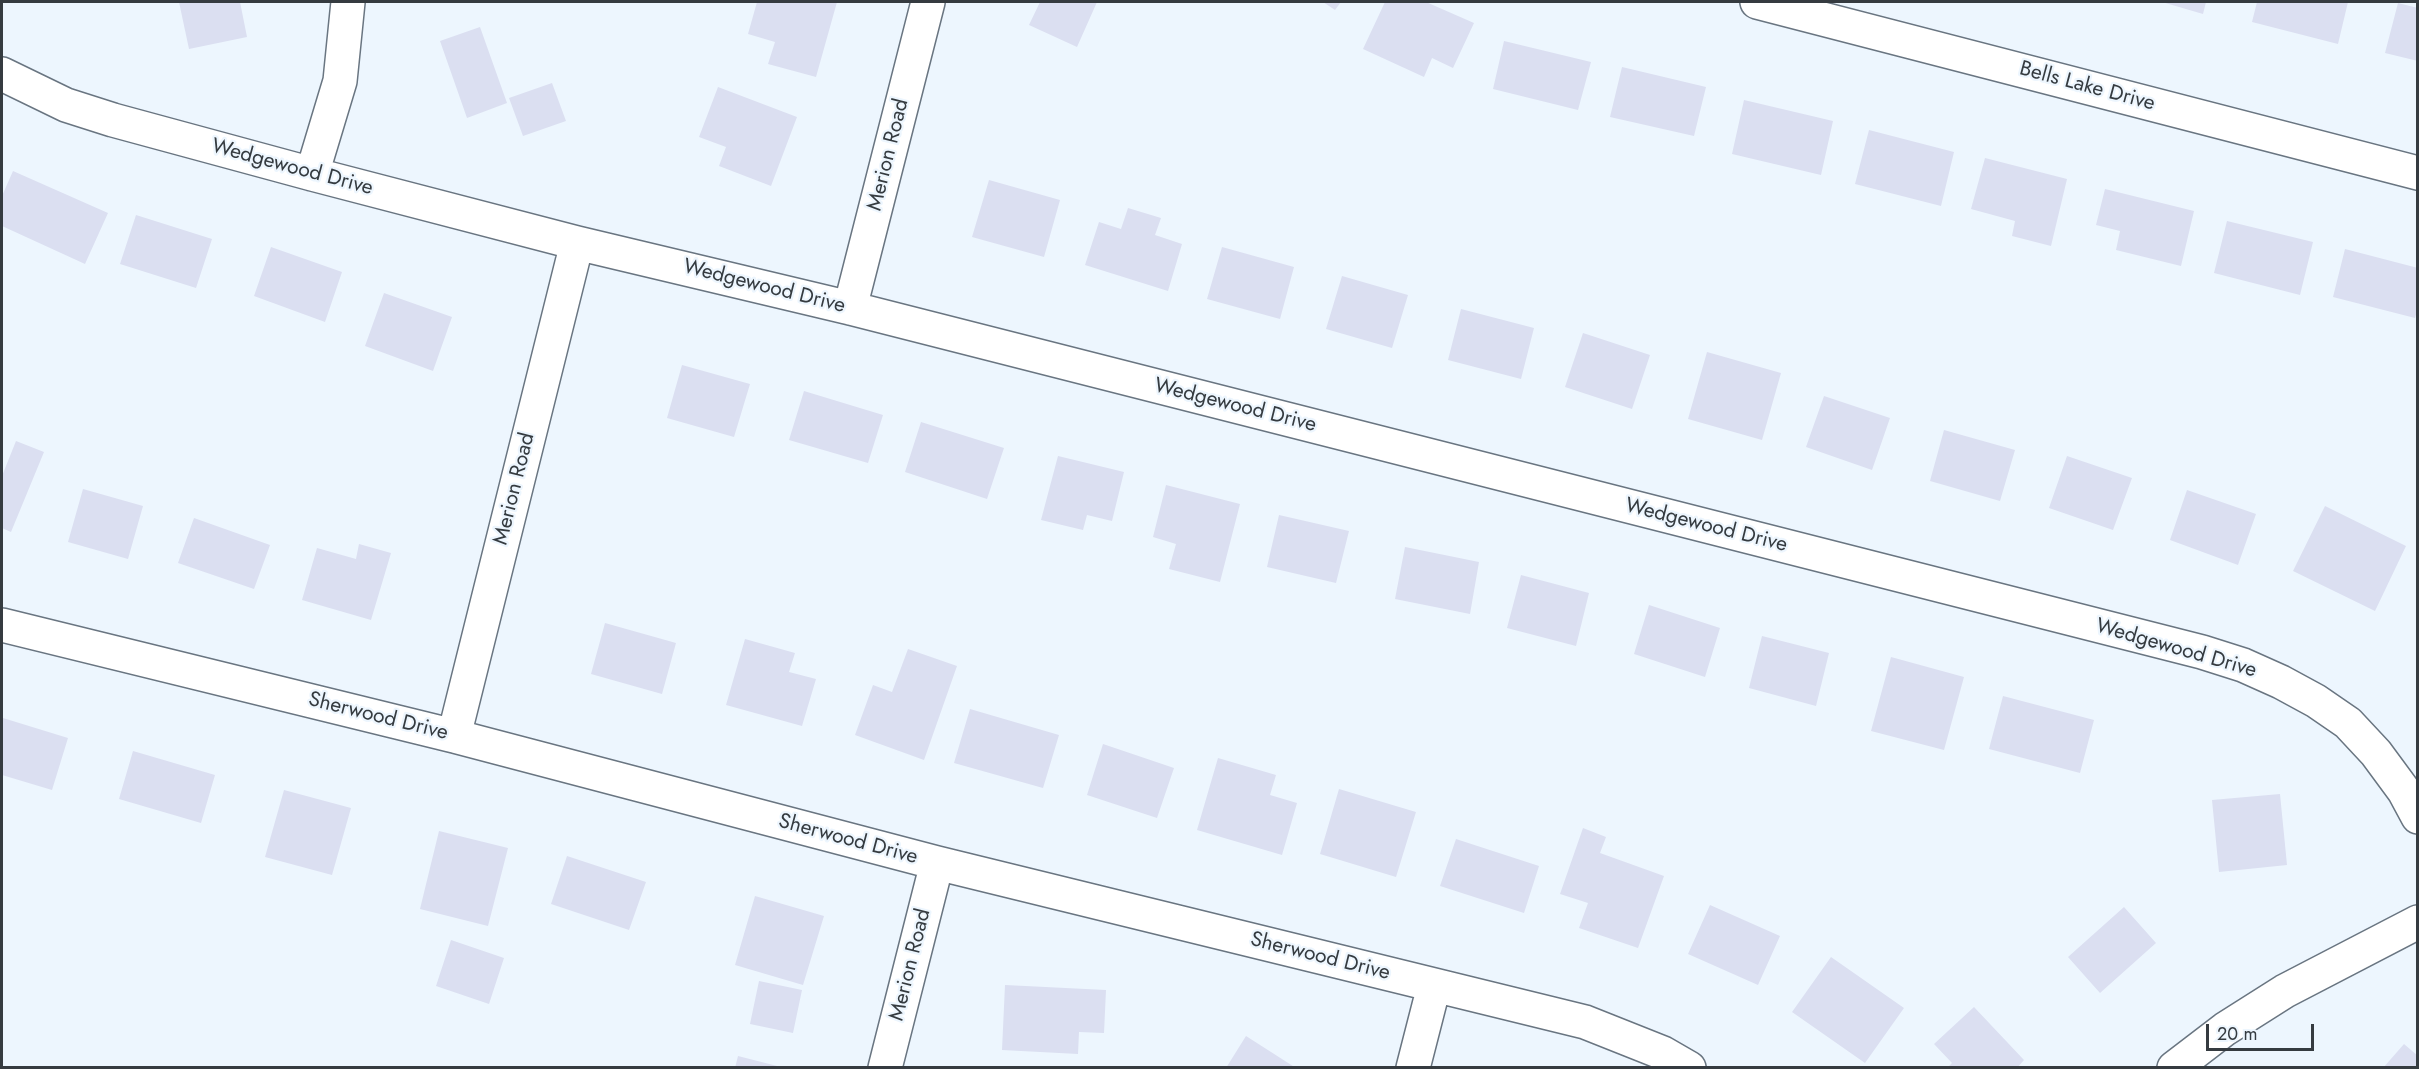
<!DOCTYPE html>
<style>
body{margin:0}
#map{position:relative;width:2419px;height:1069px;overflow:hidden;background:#edf6fe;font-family:Jost,sans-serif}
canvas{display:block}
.frame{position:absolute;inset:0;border:3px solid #353b40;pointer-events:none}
.scale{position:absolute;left:2206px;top:1024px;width:108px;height:27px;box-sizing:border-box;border:3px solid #353b40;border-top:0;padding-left:8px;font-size:18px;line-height:21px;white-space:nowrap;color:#353b40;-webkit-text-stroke:4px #edf6fe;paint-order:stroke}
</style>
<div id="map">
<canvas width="2419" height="1069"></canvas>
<div class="frame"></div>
<div class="scale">20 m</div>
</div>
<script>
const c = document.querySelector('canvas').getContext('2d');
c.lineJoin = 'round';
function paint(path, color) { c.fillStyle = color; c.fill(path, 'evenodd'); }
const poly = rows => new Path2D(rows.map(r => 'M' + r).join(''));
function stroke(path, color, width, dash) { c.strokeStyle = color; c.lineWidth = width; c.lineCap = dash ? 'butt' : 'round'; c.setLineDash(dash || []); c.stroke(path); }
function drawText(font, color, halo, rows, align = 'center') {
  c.font = font + ' Jost,sans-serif'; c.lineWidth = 4.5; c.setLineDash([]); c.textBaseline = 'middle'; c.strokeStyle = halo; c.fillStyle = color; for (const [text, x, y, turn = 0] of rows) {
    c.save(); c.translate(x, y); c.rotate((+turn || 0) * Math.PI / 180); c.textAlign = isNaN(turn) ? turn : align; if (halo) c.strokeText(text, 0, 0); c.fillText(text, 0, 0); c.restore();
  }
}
paint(poly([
 [179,2,240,2,247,37,189,49],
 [757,2,780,3,781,2,837,2,816,77,768,64,775,42,748,34],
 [1040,2,1097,2,1077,47,1029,25],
 [1323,2,1341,2,1335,10],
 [1385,2,1426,2,1474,23,1453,68,1432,58,1424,77,1363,49],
 [2162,2,2206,2,2203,14],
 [2257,2,2348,2,2338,44,2252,22],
 [2398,3,2418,8,2418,61,2385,53],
 [480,27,507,103,467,118,440,41],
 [1504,41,1591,62,1578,110,1493,89],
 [1622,67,1706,87,1694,136,1610,117],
 [552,83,566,121,523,136,509,98],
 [718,87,797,117,771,186,719,166,726,147,699,137],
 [1744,100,1833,121,1821,175,1732,154],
 [1869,130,1954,152,1941,206,1855,184],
 [1985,158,2067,179,2051,246,2012,236,2015,221,1971,209],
 [13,171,108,213,85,264,2,226,2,196],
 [989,180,1060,200,1044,257,972,237],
 [2105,189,2194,211,2181,266,2116,250,2120,231,2096,225],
 [1128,208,1161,218,1155,235,1182,244,1168,291,1085,265,1099,222,1121,229],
 [136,215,212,239,196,288,120,264],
 [2227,221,2313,242,2300,295,2214,273],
 [271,247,342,272,325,322,254,296],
 [1222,247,1294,267,1280,319,1207,299],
 [2345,249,2418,268,2418,308,2415,318,2333,297],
 [1342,276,1408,295,1392,348,1326,329],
 [384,293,452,317,433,371,365,346],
 [1461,309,1534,328,1521,379,1448,360],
 [1583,333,1650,355,1632,409,1565,387],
 [1707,352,1781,373,1762,440,1688,419],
 [682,365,750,384,734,437,667,418],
 [804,391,883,415,868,463,789,440],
 [1824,396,1890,418,1872,470,1806,447],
 [921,422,1004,448,987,499,905,472],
 [1944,430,2015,450,2000,501,1930,481],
 [16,441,44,452,11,532,2,528,2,476],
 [1058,456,1124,472,1112,521,1087,515,1083,530,1041,520],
 [2067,456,2132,478,2113,530,2049,508],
 [1166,485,1240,504,1220,582,1169,569,1176,544,1153,537],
 [83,489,143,506,128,559,68,542],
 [2187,490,2256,514,2238,565,2170,540],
 [2325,506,2406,546,2375,611,2293,571],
 [1279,515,1349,531,1336,583,1267,567],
 [194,518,270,545,254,589,178,563],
 [359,544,391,553,371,620,302,600,317,548,356,559],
 [1405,547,1479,562,1470,614,1395,599],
 [1521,575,1589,593,1576,646,1507,628],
 [1649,605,1720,628,1705,677,1634,654],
 [605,623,676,643,662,694,591,674],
 [1762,636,1829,653,1816,706,1749,688],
 [745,639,795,653,789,672,816,679,802,726,726,705],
 [908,649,957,666,924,760,855,735,873,685,892,692],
 [1891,657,1964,677,1944,750,1871,731],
 [2003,696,2094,720,2080,773,1989,749],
 [970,709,1059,735,1043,788,954,763],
 [3,718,68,738,52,790,2,775],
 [1103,744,1174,768,1157,818,1087,795],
 [133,751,215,775,201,823,119,799],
 [1218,758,1276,775,1270,795,1297,803,1282,855,1197,830],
 [1339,789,1416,812,1396,877,1320,854],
 [284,790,351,808,332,875,265,857],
 [2280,794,2287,865,2219,872,2212,800],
 [1583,828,1606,837,1600,853,1664,876,1638,948,1579,928,1588,903,1560,894],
 [439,831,508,848,488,926,420,909],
 [1456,839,1539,866,1524,913,1440,886],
 [567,856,646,882,629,930,551,904],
 [755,896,824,916,803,985,735,965],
 [1710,905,1780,936,1758,985,1688,954],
 [2124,907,2156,943,2100,993,2068,957],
 [451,940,504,958,489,1004,436,986],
 [1831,957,1904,1008,1865,1063,1792,1012],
 [759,981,802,990,793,1033,750,1024],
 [1005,985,1106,990,1104,1033,1079,1032,1078,1054,1002,1050],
 [1974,1007,2024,1060,2017,1068,1947,1068,1952,1063,1934,1044],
 [1246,1036,1296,1068,1226,1068],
 [2404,1044,2418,1056,2418,1068,2383,1068],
 [738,1056,781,1067,781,1068,735,1068]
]), '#dbdff1');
const minor = poly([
 [1757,2,2418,173],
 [2,74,66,105,113,120,312,174,577,243,850,308,2202,652,2243,665,2281,682,2316,701,2348,723,2376,753,2404,791,2418,817],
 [312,174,340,81,348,2],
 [850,308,928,2],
 [2,625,454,736,937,863,1585,1022,1663,1053,1689,1068],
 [454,736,577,243],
 [885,1068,937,863],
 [1413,1068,1434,986],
 [2174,1068,2225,1029,2285,991,2418,922]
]);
stroke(minor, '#697581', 36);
stroke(minor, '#fff', 33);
drawText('21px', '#353b40', '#edf6fe', [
 ["Bells Lake Drive",2087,87,15],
 ["Merion Road",889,155,-76],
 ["Wedgewood Drive",292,168,15],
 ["Wedgewood Drive",764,287,14],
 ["Wedgewood Drive",1235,406,14],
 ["Merion Road",515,489,-76],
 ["Wedgewood Drive",1706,526,14],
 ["Wedgewood Drive",2176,649,16],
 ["Sherwood Drive",378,717,14],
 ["Sherwood Drive",848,840,15],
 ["Sherwood Drive",1320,957,14],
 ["Merion Road",911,965,-76]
]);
</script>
